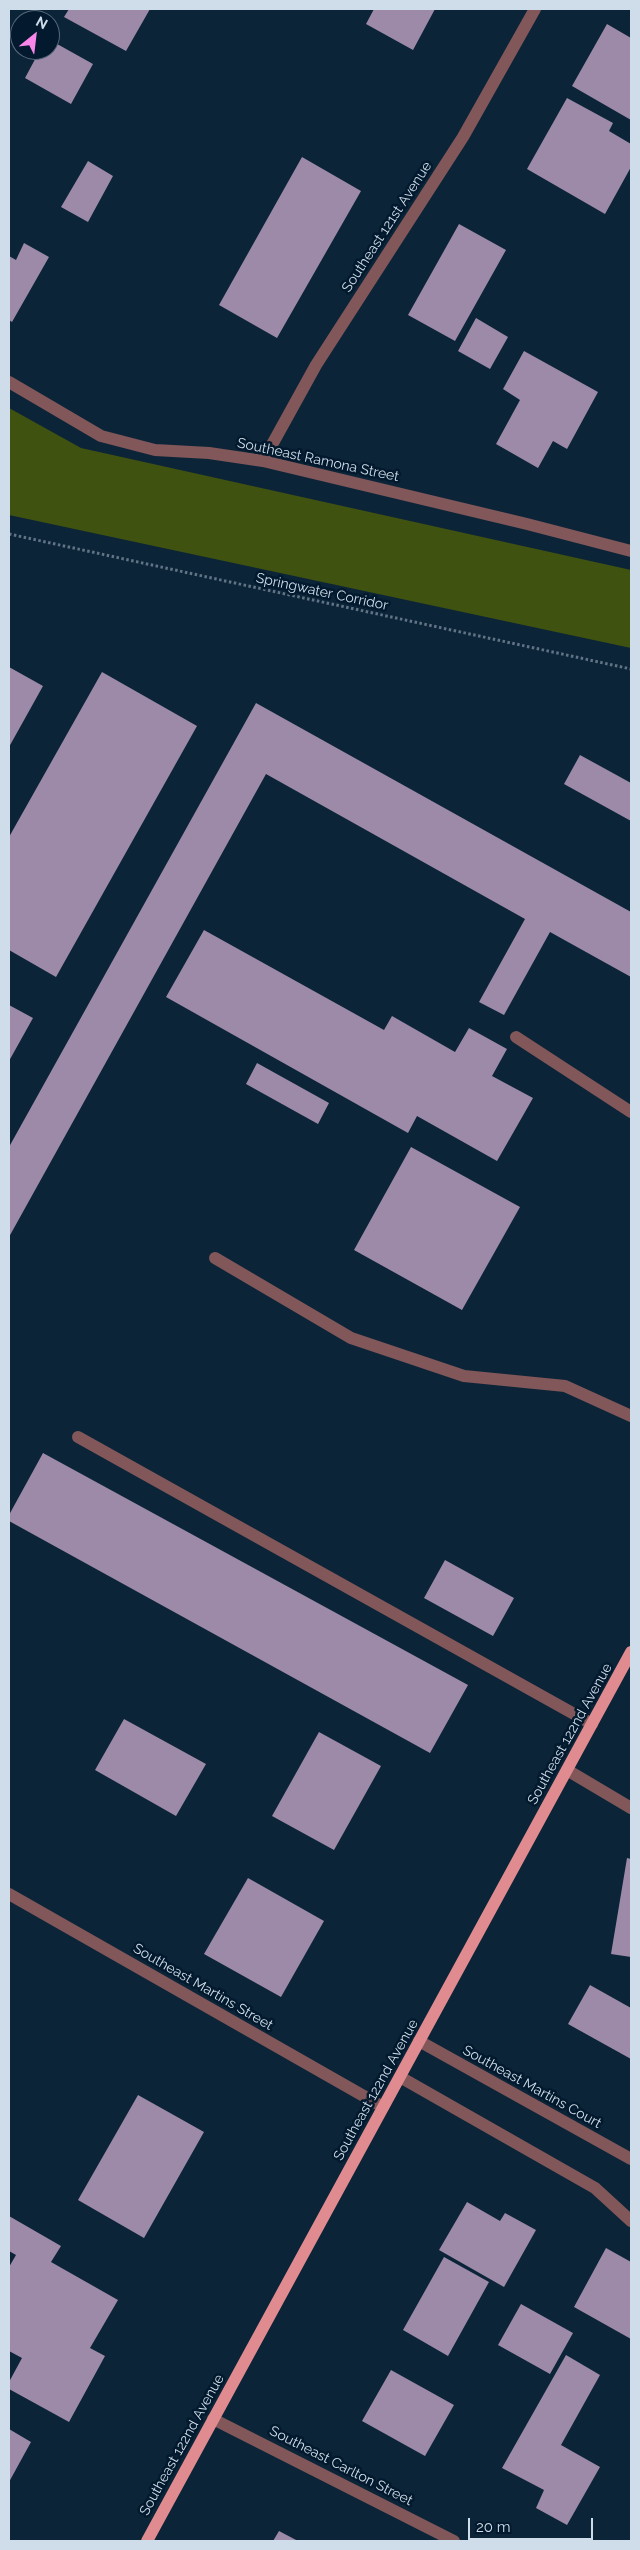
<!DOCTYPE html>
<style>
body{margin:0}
#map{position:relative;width:640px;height:2550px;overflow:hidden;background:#0c2438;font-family:Raleway,sans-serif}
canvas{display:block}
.frame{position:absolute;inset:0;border:10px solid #cfddea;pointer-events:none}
.north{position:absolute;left:10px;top:10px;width:50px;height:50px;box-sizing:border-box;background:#031a2e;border:1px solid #556879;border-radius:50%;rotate:29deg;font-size:14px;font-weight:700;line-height:20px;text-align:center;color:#cfddea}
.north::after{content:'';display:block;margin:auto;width:18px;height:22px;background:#f987e9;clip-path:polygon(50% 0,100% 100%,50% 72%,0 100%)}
.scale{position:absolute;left:468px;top:2518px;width:125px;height:22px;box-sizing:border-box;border:2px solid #cfddea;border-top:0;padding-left:6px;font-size:15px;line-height:18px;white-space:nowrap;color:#cfddea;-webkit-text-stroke:4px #031a2e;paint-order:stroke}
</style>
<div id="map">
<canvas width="640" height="2550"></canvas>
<div class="frame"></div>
<div class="north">N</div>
<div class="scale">20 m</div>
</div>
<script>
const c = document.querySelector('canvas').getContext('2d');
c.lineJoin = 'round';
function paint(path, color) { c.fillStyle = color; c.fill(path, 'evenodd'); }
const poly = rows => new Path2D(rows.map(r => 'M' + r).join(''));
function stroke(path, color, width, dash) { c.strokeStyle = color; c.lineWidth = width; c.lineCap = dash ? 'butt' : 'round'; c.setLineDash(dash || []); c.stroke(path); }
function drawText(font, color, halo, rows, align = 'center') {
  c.font = font + ' Raleway,sans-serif'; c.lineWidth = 5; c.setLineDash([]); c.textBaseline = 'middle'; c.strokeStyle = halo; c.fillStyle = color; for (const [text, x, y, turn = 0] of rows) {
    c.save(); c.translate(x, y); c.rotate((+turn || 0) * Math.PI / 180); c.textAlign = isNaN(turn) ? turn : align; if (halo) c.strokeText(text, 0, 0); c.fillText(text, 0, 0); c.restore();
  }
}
paint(poly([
 [9,408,81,448,631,570,631,648,9,515]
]), '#405210');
paint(poly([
 [69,9,150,9,126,51,64,17],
 [374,9,435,9,413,50,366,24],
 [607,24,631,38,631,120,572,86],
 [50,40,93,64,71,104,25,78,40,50,50,50],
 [567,98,613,123,609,131,631,144,631,167,605,214,527,169],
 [302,157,361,191,277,338,219,305],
 [88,161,113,176,88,222,61,207],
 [459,224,506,250,455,341,408,315],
 [24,243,49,257,12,322,9,320,9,256,16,260],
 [476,318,508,337,490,369,458,351],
 [524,351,598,392,567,449,553,441,538,468,496,444,520,400,503,389],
 [9,667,43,686,9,747],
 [102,672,197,726,56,977,9,950,9,837],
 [256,703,631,912,631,977,550,932,504,1015,479,1002,525,919,266,774,9,1237,9,1147],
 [580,755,631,783,631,821,564,784],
 [204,930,384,1030,392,1016,455,1052,469,1028,507,1049,492,1076,533,1098,497,1161,417,1116,408,1133,166,997],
 [9,1005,33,1018,9,1061],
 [257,1063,329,1103,318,1124,246,1084],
 [411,1147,520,1207,462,1310,354,1250],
 [43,1453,468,1685,430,1753,9,1521,9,1515],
 [445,1560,514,1598,493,1636,424,1598],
 [124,1719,206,1764,176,1816,95,1770],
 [319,1732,381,1766,334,1850,272,1816],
 [627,1858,631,1859,631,1957,611,1954],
 [248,1878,324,1921,281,1997,204,1954],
 [590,1985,631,2008,631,2059,568,2024],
 [138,2095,204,2132,144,2238,78,2200],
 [467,2202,500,2221,505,2213,536,2230,504,2287,439,2250],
 [9,2216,61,2246,51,2262,118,2300,90,2348,105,2356,69,2422,9,2389,9,2382,22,2358,9,2351,9,2267,16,2255,9,2251],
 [606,2248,631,2262,631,2339,574,2307],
 [444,2257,489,2282,448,2356,403,2330],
 [521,2304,573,2333,550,2374,498,2345],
 [566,2355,600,2375,561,2445,600,2467,567,2525,536,2508,544,2490,502,2468],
 [391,2370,454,2405,425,2456,362,2421],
 [9,2429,31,2442,9,2482],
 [279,2531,298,2541,273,2541]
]), '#9d8aa8');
stroke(poly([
 [9,534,631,669]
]), '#617485', 3, [2.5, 2.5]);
stroke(poly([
 [9,382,101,436,155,450,209,453,263,461,527,524,631,551],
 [263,461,316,365,463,137,535,9],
 [516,1037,631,1112],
 [215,1258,351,1338,464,1376,565,1386,631,1416],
 [78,1437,592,1724],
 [567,1770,631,1808],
 [9,1894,383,2107],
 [419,2041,631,2159],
 [400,2077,595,2188,631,2221],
 [213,2419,454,2541]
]), '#815759', 12);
stroke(poly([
 [147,2541,631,1652]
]), '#e08b8f', 12);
drawText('14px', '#cfddea', '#031a2e', [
 ["Southeast 121st Avenue",387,227,-57],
 ["Southeast Ramona Street",318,460,12],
 ["Springwater Corridor",322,592,12],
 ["Southeast 122nd Avenue",570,1734,-61],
 ["Southeast Martins Street",203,1987,30],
 ["Southeast Martins Court",532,2087,29],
 ["Southeast 122nd Avenue",376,2090,-61],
 ["Southeast 122nd Avenue",182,2445,-61],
 ["Southeast Carlton Street",341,2466,27]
]);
</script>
